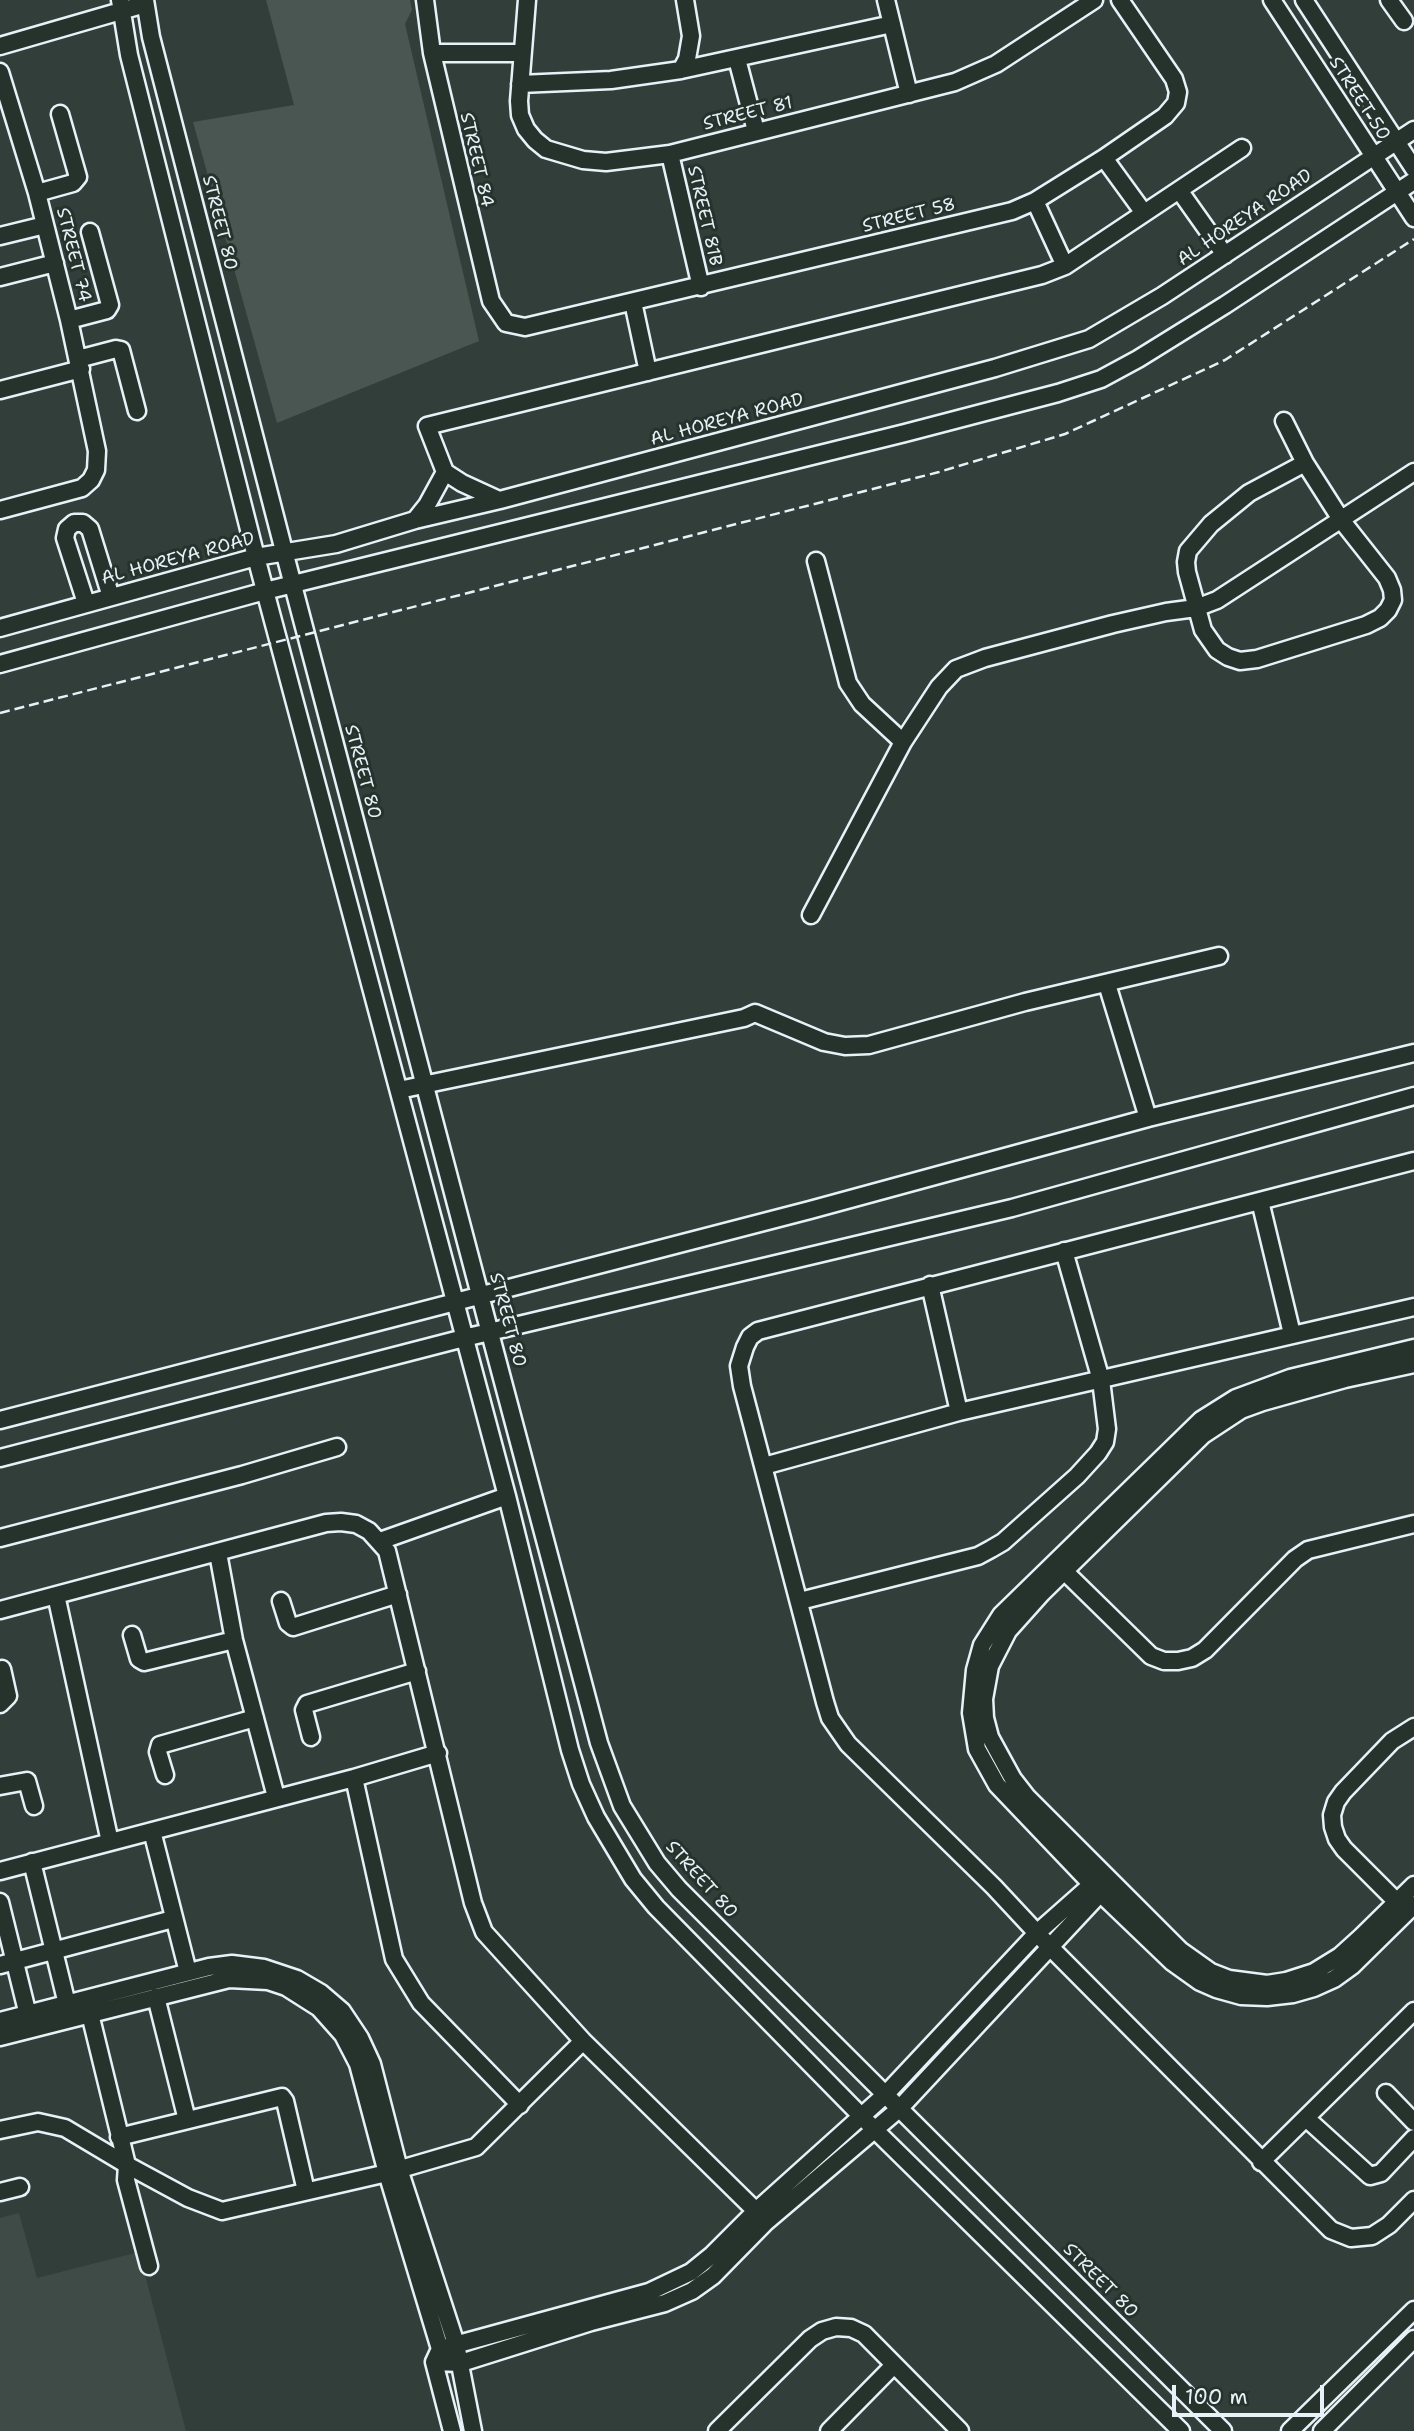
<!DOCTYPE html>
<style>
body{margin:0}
#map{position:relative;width:1414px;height:2431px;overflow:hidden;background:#323e39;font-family:"Shantell Sans",sans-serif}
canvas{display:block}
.scale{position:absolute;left:1172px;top:2385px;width:152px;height:32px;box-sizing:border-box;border:4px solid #e8f1f8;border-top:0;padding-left:9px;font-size:21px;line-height:24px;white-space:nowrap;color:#e8f1f8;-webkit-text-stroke:5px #26332d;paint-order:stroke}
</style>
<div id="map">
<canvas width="1414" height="2431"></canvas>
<div class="scale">100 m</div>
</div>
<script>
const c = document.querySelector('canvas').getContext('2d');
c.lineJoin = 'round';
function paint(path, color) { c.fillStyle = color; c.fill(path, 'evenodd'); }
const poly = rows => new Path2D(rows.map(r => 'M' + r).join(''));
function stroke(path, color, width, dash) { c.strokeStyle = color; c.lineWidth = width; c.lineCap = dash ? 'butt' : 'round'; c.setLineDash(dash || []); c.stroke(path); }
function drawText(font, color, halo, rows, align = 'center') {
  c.font = font + ' "Shantell Sans",sans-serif'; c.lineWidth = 6; c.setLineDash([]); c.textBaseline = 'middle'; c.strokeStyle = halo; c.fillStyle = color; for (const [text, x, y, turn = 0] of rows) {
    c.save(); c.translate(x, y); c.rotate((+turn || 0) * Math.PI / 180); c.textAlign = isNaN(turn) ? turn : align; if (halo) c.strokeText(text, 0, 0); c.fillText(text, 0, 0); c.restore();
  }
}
paint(poly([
 [19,2213,37,2278,139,2252,186,2431,0,2431,0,2218]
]), '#3f4b46');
paint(poly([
 [266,0,410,0,412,10,405,24,479,341,277,423,193,122,294,105]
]), '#495651');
const minor = poly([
 [120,0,129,55,256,557,507,1496,570,1750,581,1784,596,1817,633,1879,656,1907,875,2130,1181,2431],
 [145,0,151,37,284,551,490,1333,599,1743,622,1806,657,1863,679,1889,1223,2431],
 [425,0,432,53,491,301,506,323,525,327,1012,211,1035,201,1104,158,1165,116,1176,103,1178,92,1174,79,1120,0],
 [527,0,519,101,520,115,526,129,535,140,546,149,583,160,606,162,670,154,955,82,996,64,1094,0],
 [886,0,909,94],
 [1272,0,1414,218],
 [1304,0,1414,169],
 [1389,0,1404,21],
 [0,46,145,4],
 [432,53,522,53],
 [737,59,756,131],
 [681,70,687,59,691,36,685,0],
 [0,72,37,193,69,320,97,451,96,470,91,480,82,488,0,510],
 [520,84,611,80,681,70,892,24],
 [670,154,701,287],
 [1104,158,1144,213],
 [1179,190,1225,255],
 [37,193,73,183,78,177,60,114],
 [1035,201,1065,266],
 [0,236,45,225],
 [0,277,55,263],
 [633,302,648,372],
 [69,320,107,310,110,305,90,232],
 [78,359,116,349,121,350,137,411],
 [0,390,81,369],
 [1284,421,1305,463,1342,521,1387,578,1392,590,1393,600,1388,610,1380,618,1366,625,1257,659,1240,661,1228,657,1217,650,1203,630,1187,572,1186,562,1188,551,1211,524,1249,493,1305,463],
 [499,500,462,483,445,472,427,426,1042,275,1065,266,1242,148],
 [415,520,427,505,445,472],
 [816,561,848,683,862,704,903,742],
 [86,603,65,538,67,529,74,523,83,523,90,529,111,597],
 [0,628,256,557,336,544,415,520,500,500,995,368,1089,339,1162,296,1414,130],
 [0,664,265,591,905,433,1058,393,1101,379,1138,359,1225,305,1414,181],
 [811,915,903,742,939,687,956,669,985,658,1113,624,1166,612,1196,608,1217,600,1414,472],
 [1107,984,1148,1118],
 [399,1090,744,1018,755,1013,824,1042,845,1046,869,1045,1025,1002,1219,956],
 [1414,1161,758,1331,750,1337,745,1347,739,1366,742,1386,825,1702,830,1718,848,1744,994,1887,1049,1946,1331,2230,1351,2238,1372,2236,1389,2225,1414,2200],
 [1260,1201,1292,1334],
 [930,1285,959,1412],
 [1414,1348,1290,1378,1236,1398,1201,1420,1001,1615,982,1645,975,1670,971,1713,977,1749,997,1785,1100,1893,1172,1962,1200,1982,1216,1989,1241,1996,1267,1997,1293,1994,1314,1988,1334,1979,1352,1966,1414,1905],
 [1414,1364,1345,1379,1263,1402,1241,1410,1203,1435,1042,1593,1008,1631,990,1666,984,1699,985,1718,990,1737,1013,1779,1027,1797,1180,1950,1211,1972,1229,1979,1267,1984,1286,1981,1314,1972,1340,1956,1361,1937,1414,1885],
 [0,1420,810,1210,1148,1118,1414,1053],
 [0,1458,464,1338,1012,1208,1414,1096],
 [764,1466,959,1412,1414,1307],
 [0,1538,242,1475,337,1447],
 [380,1541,507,1496],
 [218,1553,234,1640,276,1797],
 [1057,1564,1151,1656,1164,1661,1178,1661,1192,1658,1205,1650,1295,1559,1308,1550,1414,1524],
 [56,1595,110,1842],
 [281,1601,288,1623,293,1627,398,1594],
 [800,1601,978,1556,991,1549,1003,1542,1077,1476,1098,1453,1105,1442,1107,1429,1101,1380,1064,1251],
 [0,1610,326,1523,341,1522,356,1524,369,1531,387,1551,473,1903,484,1932,583,2041,756,2211],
 [132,1635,139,1659,144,1662,234,1640],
 [0,1704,8,1696,2,1669],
 [311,1737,304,1710,307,1704,417,1671],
 [165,1775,158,1752,160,1745,255,1718],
 [354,1778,394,1959,421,2003,520,2105],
 [0,1786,27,1781,34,1806],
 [152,1831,188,1972],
 [32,1862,67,2004],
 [0,1871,354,1778,438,1753],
 [0,1902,28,2015],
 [1403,1908,1344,1849,1337,1839,1333,1827,1332,1815,1336,1802,1343,1792,1392,1741,1414,1727],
 [0,1965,173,1919],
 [156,1997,187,2120],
 [90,2014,127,2165,126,2180,149,2266],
 [0,2021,209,1967,232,1964,264,1968,297,1979,321,1993,342,2011,360,2038,372,2064,399,2169,456,2344,473,2431],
 [0,2037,229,1979,268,1981,286,1987,319,2008,343,2035,358,2064,387,2173,440,2349,434,2362,452,2431],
 [1386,2093,1414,2122],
 [1306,2118,1370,2176,1381,2173,1414,2138],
 [0,2130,38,2122,65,2128,127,2165,188,2198,222,2211,387,2173,476,2147,583,2041],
 [119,2137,282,2097,285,2101,306,2191],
 [1261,2162,1414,2011],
 [0,2192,20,2187],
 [440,2349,649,2292,691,2272,712,2255,756,2211,885,2095,1038,1932,1099,1878],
 [434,2362,461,2363,591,2322,665,2303,692,2291,713,2276,766,2222,899,2109,1107,1886],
 [717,2431,810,2339,822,2331,836,2327,851,2328,864,2334,960,2431],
 [829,2431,894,2365],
 [1290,2431,1414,2310],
 [1322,2431,1414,2339]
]);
stroke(minor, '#e8f1f8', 21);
stroke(minor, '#26332d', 16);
stroke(poly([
 [0,713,939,472,1065,434,1225,360,1414,239]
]), '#e8f1f8', 2.5, [10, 5]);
drawText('18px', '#e8f1f8', '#26332d', [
 ["STREET 50",1359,99,57],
 ["STREET 81",748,114,-14],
 ["STREET 84",476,160,77],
 ["STREET 81B",704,216,77],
 ["STREET 58",909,216,-14],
 ["AL HOREYA ROAD",1245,218,-34],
 ["STREET 80",219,223,76],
 ["STREET 74",73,255,76],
 ["AL HOREYA ROAD",727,420,-15],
 ["AL HOREYA ROAD",178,559,-15],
 ["STREET 80",362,772,75],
 ["STREET 80",507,1320,75],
 ["STREET 80",701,1880,48],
 ["STREET 80",1100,2281,45]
]);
</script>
